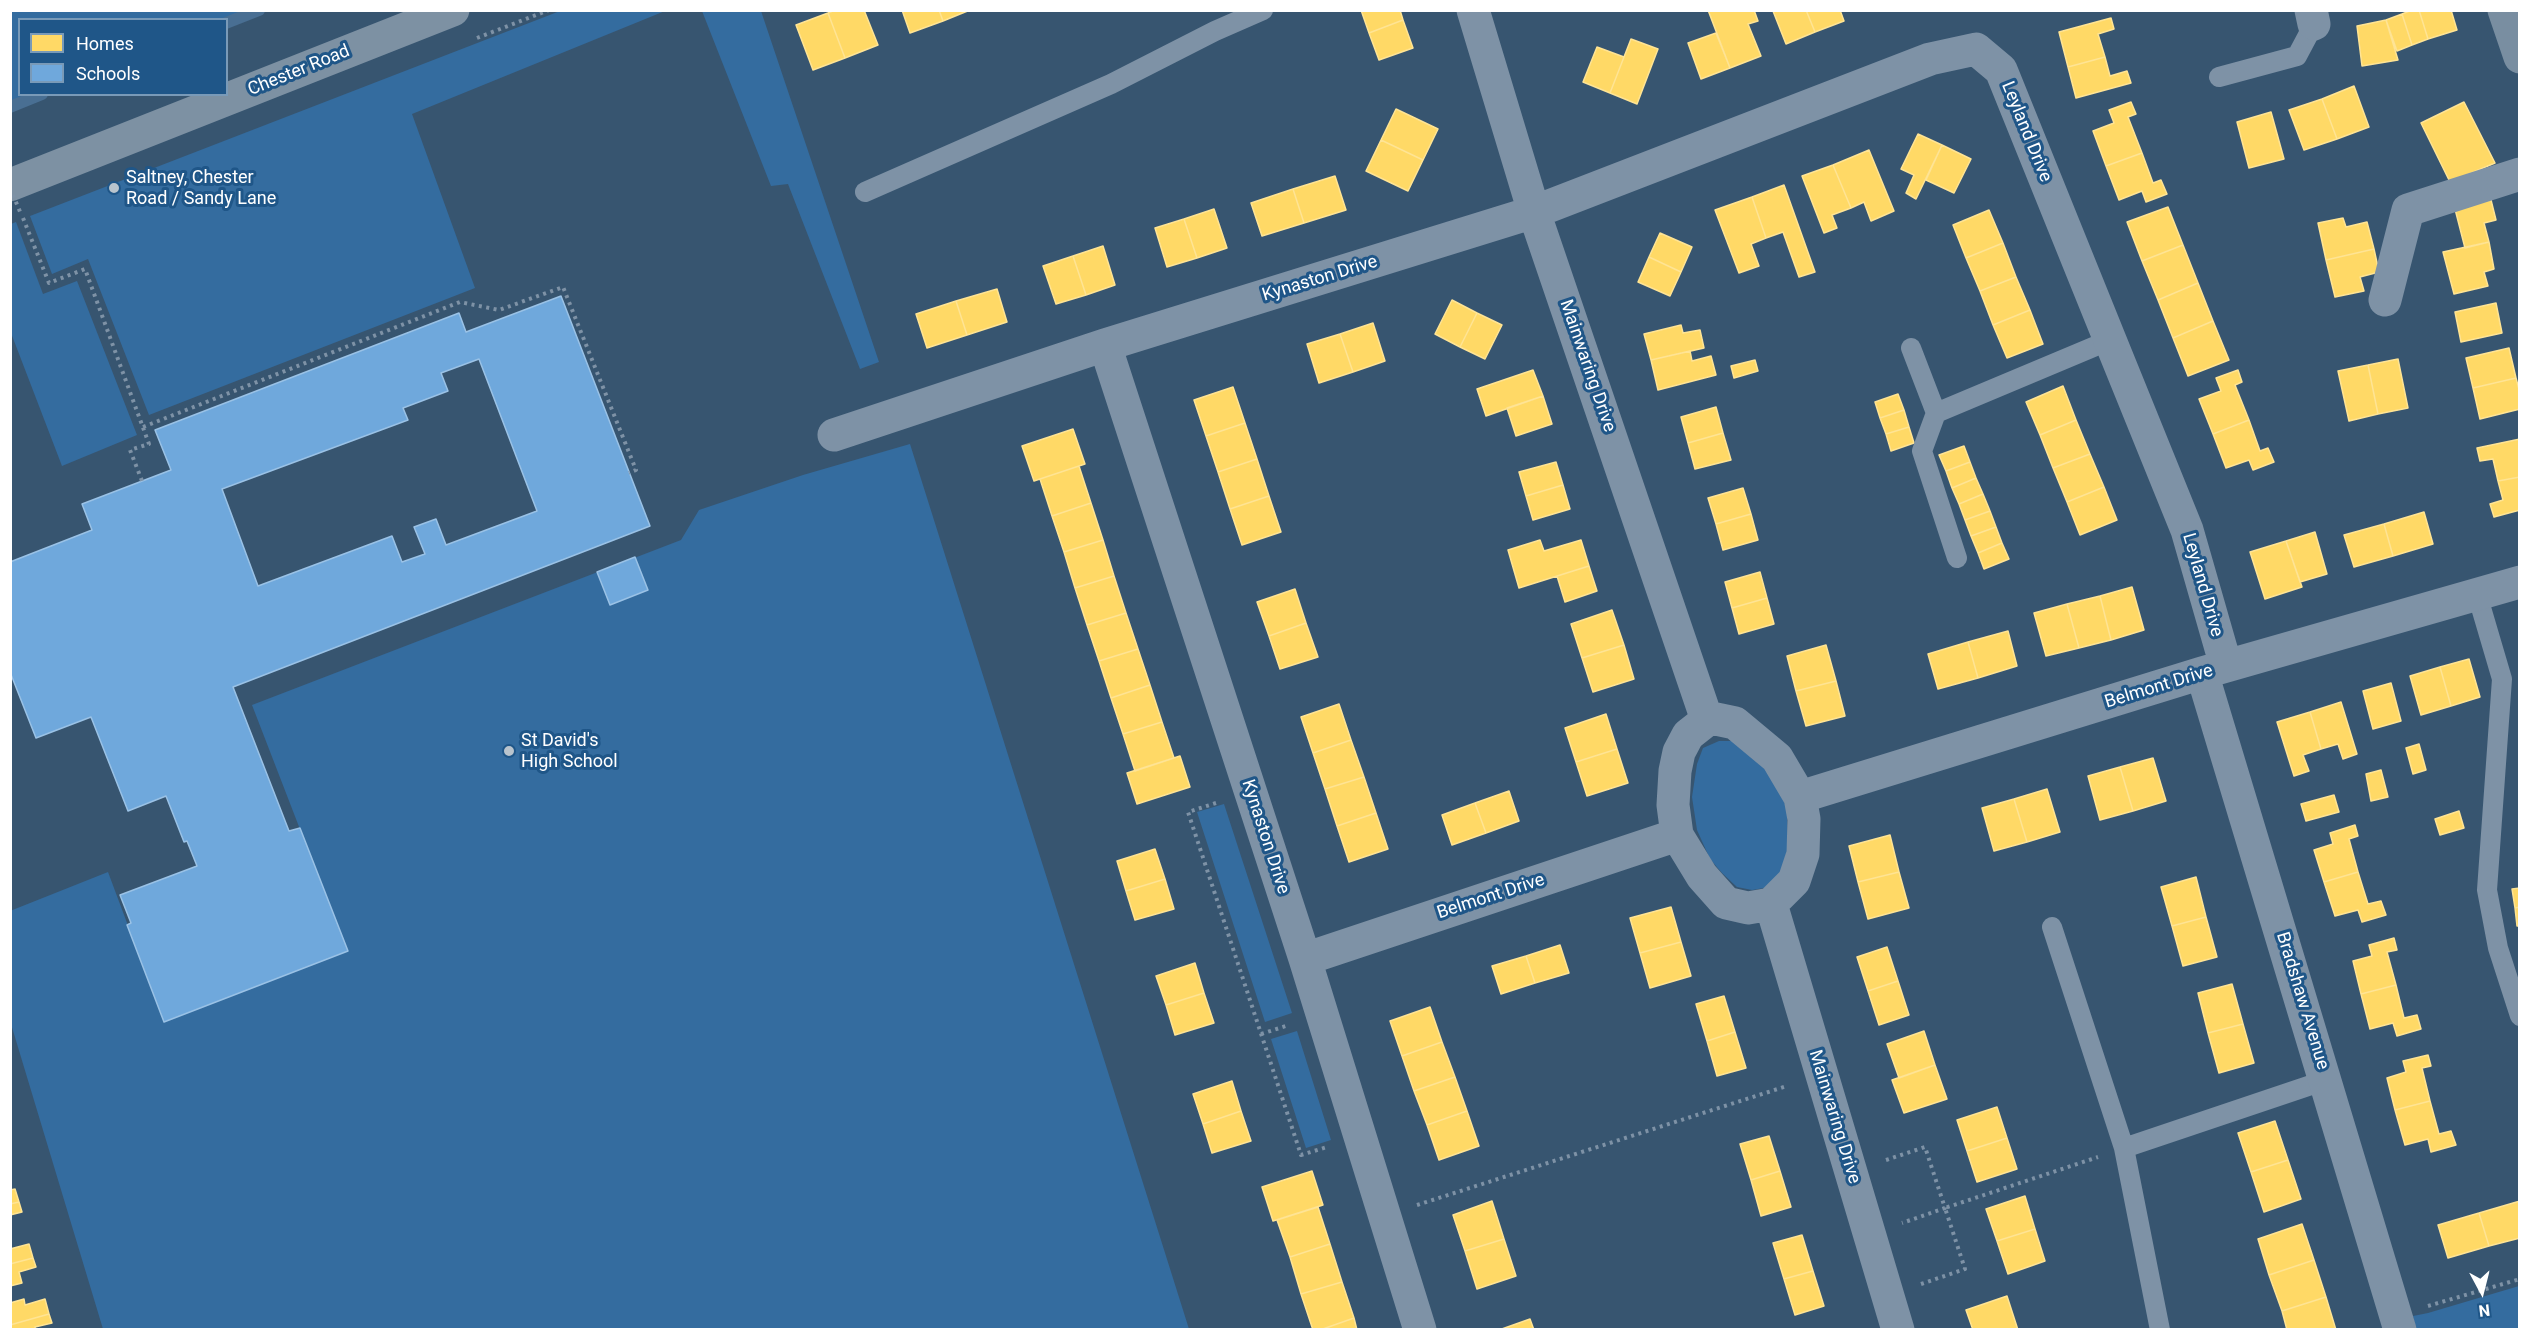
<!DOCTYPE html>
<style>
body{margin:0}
#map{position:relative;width:2530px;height:1340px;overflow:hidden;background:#375570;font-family:Roboto,sans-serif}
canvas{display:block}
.frame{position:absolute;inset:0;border:12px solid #fff;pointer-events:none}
.legend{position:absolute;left:18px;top:18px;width:210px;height:78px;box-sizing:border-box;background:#1f5688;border:2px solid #799ab8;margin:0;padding:8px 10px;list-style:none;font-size:18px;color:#fff}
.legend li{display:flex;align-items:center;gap:12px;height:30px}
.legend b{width:30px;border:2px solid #799ab8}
.north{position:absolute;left:2452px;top:1262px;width:60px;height:60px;-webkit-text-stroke:4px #1f5688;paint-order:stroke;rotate:173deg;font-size:16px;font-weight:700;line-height:24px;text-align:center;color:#fff}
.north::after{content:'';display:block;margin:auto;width:21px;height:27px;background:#fff;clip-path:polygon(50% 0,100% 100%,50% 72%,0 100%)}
</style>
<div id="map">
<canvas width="2530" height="1340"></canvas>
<div class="frame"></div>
<ul class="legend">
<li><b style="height:16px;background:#ffd966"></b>Homes</li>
<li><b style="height:16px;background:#6fa8dc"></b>Schools</li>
</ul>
<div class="north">N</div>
</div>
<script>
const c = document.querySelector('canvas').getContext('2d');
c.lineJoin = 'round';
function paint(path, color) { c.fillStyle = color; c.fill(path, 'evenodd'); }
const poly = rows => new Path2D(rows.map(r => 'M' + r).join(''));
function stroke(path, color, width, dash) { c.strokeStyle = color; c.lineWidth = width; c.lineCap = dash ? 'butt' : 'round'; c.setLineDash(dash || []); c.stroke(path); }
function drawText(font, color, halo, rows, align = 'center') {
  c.font = font + ' Roboto,sans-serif'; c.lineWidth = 6; c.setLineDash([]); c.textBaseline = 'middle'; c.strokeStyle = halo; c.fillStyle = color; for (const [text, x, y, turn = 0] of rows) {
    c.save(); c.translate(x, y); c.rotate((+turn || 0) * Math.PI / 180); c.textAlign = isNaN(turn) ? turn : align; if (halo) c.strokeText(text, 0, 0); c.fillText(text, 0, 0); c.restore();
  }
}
paint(poly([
 [11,10,259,10,259,11,227,23,226,20,20,20,20,94,42,95,11,107],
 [560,11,665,11,412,114,475,288,149,415,88,259,52,274,30,216],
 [702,11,761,11,879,362,860,369,788,184,771,186],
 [16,222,43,294,77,281,137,435,62,466,11,333,11,224],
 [910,444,1189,1329,103,1329,11,1024,10,911,108,872,164,1022,347,951,252,705,681,540,699,510,803,475],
 [1719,741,1735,741,1759,757,1782,793,1787,811,1788,847,1780,878,1770,887,1752,890,1737,887,1722,873,1710,859,1697,830,1692,797,1697,764,1703,748],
 [1224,804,1292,1013,1265,1022,1197,812],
 [1297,1031,1331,1140,1306,1148,1271,1039],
 [2519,1286,2519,1329,2416,1329,2413,1316,2428,1313]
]), '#346c9f');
const homes = poly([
 [835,10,864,10,878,45,845,58,828,13,835,10],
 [902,10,939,10,943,21,910,33,902,10],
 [939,10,970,10,943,21,939,10],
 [1361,10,1400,10,1403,20,1369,33,1361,10],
 [1708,10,1754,10,1758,21,1748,24,1761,56,1730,68,1708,10],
 [1806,10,1815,32,1786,44,1773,11,1806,10],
 [1806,10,1840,10,1844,21,1815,32,1806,10],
 [2412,10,2419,10,2428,39,2412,45,2402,14,2412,10],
 [2419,10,2451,10,2457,30,2428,39,2419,10],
 [828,13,845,58,813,70,796,25,828,13],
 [2402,14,2412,45,2397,51,2386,20,2402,14],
 [2111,18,2114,29,2098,34,2105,57,2068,67,2059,32,2111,18],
 [1403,20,1413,48,1379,60,1369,33,1403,20],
 [2386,20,2398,60,2362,66,2357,26,2386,20],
 [1716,33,1730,68,1701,79,1688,43,1716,33],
 [1631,39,1658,49,1637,104,1610,93,1631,39],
 [1597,47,1624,57,1610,93,1583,82,1597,47],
 [2105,57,2110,76,2127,71,2131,83,2076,98,2068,67,2105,57],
 [2354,86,2369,127,2337,139,2322,99,2354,86],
 [2322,99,2337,139,2304,150,2289,110,2322,99],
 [2131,102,2136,114,2128,117,2142,153,2106,166,2093,131,2114,123,2109,110,2131,102],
 [2464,102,2495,163,2450,182,2421,123,2464,102],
 [1396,109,1438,129,1423,160,1381,140,1396,109],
 [2271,112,2284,159,2249,168,2237,122,2271,112],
 [1918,134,1942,145,1916,199,1906,193,1914,175,1901,169,1918,134],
 [1381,140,1423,160,1408,191,1366,171,1381,140],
 [1942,145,1971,159,1954,193,1926,180,1942,145],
 [1869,150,1894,211,1871,221,1864,202,1851,208,1833,165,1869,150],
 [2142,153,2153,183,2161,180,2167,194,2146,202,2142,191,2119,200,2106,166,2142,153],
 [1833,165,1851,208,1832,215,1837,228,1824,233,1802,176,1833,165],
 [1335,176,1346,210,1304,223,1293,189,1335,176],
 [1784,185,1815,272,1799,277,1783,232,1766,238,1752,197,1784,185],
 [1293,189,1304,223,1262,236,1251,203,1293,189],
 [1752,197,1766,238,1751,244,1759,266,1739,273,1715,210,1752,197],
 [2491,200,2496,220,2484,223,2489,242,2465,248,2455,209,2491,200],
 [2168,207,2183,245,2142,261,2127,222,2168,207],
 [1214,209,1227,248,1197,258,1184,219,1214,209],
 [1989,210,2003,243,1966,258,1953,225,1989,210],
 [2343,218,2346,227,2367,222,2374,249,2326,260,2318,223,2343,218],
 [1184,219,1197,258,1167,267,1155,228,1184,219],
 [1660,233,1692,247,1681,272,1649,257,1660,233],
 [2489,242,2494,269,2484,272,2488,286,2454,294,2443,252,2489,242],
 [2003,243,2016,277,1980,291,1966,258,2003,243],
 [2183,245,2198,283,2158,300,2142,261,2183,245],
 [1103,246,1115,285,1086,295,1073,256,1103,246],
 [2374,249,2379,272,2360,277,2364,291,2335,297,2326,260,2374,249],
 [1073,256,1086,295,1056,304,1043,266,1073,256],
 [1649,257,1681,272,1670,296,1638,282,1649,257],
 [2016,277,2030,310,1993,325,1980,291,2016,277],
 [2198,283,2213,321,2173,338,2158,300,2198,283],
 [997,289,1007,322,967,335,956,301,997,289],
 [1452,300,1477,313,1460,347,1435,334,1452,300],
 [956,301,967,335,927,348,916,314,956,301],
 [2496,303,2502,333,2461,342,2455,312,2496,303],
 [2030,310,2043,344,2007,358,1993,325,2030,310],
 [1477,313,1502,325,1485,359,1460,347,1477,313],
 [2213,321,2229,360,2188,376,2173,338,2213,321],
 [1373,323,1385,361,1353,372,1340,334,1373,323],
 [1681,325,1683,333,1700,330,1704,348,1651,360,1644,334,1681,325],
 [1340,334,1353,372,1319,383,1307,344,1340,334],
 [2509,348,2516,378,2473,388,2466,358,2509,348],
 [1690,351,1692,361,1711,356,1716,375,1658,390,1651,360,1690,351],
 [2398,359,2408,408,2378,414,2368,365,2398,359],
 [1755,360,1758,371,1734,378,1731,366,1755,360],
 [2368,365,2378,414,2349,421,2338,371,2368,365],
 [1533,370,1543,396,1486,416,1477,389,1533,370],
 [2238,370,2242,382,2235,385,2249,420,2213,434,2199,399,2221,391,2216,378,2238,370],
 [2516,378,2520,393,2520,409,2480,419,2473,388,2516,378],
 [2063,386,2076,420,2040,435,2026,402,2063,386],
 [1233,387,1245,423,1206,436,1194,400,1233,387],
 [1898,394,1904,410,1880,418,1875,402,1898,394],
 [1543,396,1552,424,1516,436,1507,408,1543,396],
 [1716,407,1723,433,1688,443,1681,417,1716,407],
 [1904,410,1909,427,1886,434,1880,418,1904,410],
 [2076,420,2090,454,2053,468,2040,435,2076,420],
 [2249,420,2260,451,2268,448,2274,462,2253,470,2249,460,2226,468,2213,434,2249,420],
 [1245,423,1257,459,1218,472,1206,436,1245,423],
 [1909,427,1914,443,1891,451,1886,434,1909,427],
 [1073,429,1085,464,1034,481,1022,446,1073,429],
 [1723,433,1731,460,1695,469,1688,443,1723,433],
 [2520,439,2520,477,2498,481,2493,459,2480,461,2477,448,2520,439],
 [1964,446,1970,462,1946,471,1939,455,1964,446],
 [2090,454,2104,487,2067,502,2053,468,2090,454],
 [1257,459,1269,496,1230,509,1218,472,1257,459],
 [1556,462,1563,485,1526,496,1519,472,1556,462],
 [1970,462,1976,478,1952,488,1946,471,1970,462],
 [1079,466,1091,503,1052,516,1040,479,1079,466],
 [2520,477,2520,510,2494,517,2490,504,2503,500,2498,481,2520,477],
 [1976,478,1983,494,1959,504,1952,488,1976,478],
 [1563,485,1570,509,1533,520,1526,496,1563,485],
 [2104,487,2117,520,2080,535,2067,502,2104,487],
 [1743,488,1751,514,1716,524,1708,498,1743,488],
 [1983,494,1990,511,1965,520,1959,504,1983,494],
 [1269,496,1281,532,1242,545,1230,509,1269,496],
 [1091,503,1103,540,1064,552,1052,516,1091,503],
 [1990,511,1996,527,1971,536,1965,520,1990,511],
 [2424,512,2433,544,2393,556,2384,524,2424,512],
 [1751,514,1758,540,1723,550,1716,524,1751,514],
 [2384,524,2393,556,2354,567,2344,535,2384,524],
 [1996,527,2002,543,1978,553,1971,536,1996,527],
 [2315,532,2327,574,2300,582,2286,541,2315,532],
 [1103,540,1114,576,1075,588,1064,552,1103,540],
 [1540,540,1544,551,1581,540,1589,566,1519,588,1508,550,1540,540],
 [2286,541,2302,587,2265,599,2250,552,2286,541],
 [2002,543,2009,559,1984,569,1978,553,2002,543],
 [1589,566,1597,591,1565,602,1557,576,1589,566],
 [1760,572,1767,598,1732,608,1725,582,1760,572],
 [1114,576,1126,613,1087,625,1075,588,1114,576],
 [2132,587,2144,630,2111,640,2100,596,2132,587],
 [1295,589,1306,623,1269,636,1257,602,1295,589],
 [2100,596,2111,640,2079,648,2067,604,2100,596],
 [1767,598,1774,624,1739,634,1732,608,1767,598],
 [2067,604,2079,648,2046,656,2034,613,2067,604],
 [1612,610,1624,645,1582,658,1571,624,1612,610],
 [1126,613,1138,649,1099,661,1087,625,1126,613],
 [1306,623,1318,657,1280,669,1269,636,1306,623],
 [2008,631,2017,666,1978,678,1968,642,2008,631],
 [1968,642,1978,678,1938,689,1928,654,1968,642],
 [1624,645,1634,679,1593,692,1582,658,1624,645],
 [1826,645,1836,681,1796,691,1787,656,1826,645],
 [1138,649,1150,685,1111,698,1099,661,1138,649],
 [2469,659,2480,697,2451,706,2440,667,2469,659],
 [2440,667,2451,706,2421,715,2410,676,2440,667],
 [1836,681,1845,716,1806,726,1796,691,1836,681],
 [2391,683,2401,721,2373,729,2363,691,2391,683],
 [1150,685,1162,722,1123,734,1111,698,1150,685],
 [2341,702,2357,754,2343,759,2338,744,2321,749,2310,712,2341,702],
 [1339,704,1351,740,1313,753,1301,717,1339,704],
 [2310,712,2321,749,2303,755,2309,771,2294,776,2277,722,2310,712],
 [1606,714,1617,749,1576,762,1565,728,1606,714],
 [1162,722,1174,758,1135,771,1123,734,1162,722],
 [1351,740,1364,777,1325,789,1313,753,1351,740],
 [2419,744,2426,770,2413,774,2406,748,2419,744],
 [1617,749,1628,783,1587,796,1576,762,1617,749],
 [1180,756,1190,787,1137,804,1127,773,1180,756],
 [2153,758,2166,801,2133,811,2120,767,2153,758],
 [2120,767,2133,811,2100,820,2088,776,2120,767],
 [2381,770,2388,797,2371,801,2366,774,2381,770],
 [1364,777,1376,813,1337,826,1325,789,1364,777],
 [2047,789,2060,832,2027,842,2014,799,2047,789],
 [1509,791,1519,821,1486,833,1475,803,1509,791],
 [2334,795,2339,812,2306,821,2301,804,2334,795],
 [2014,799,2027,842,1994,851,1982,808,2014,799],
 [1475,803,1486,833,1452,845,1442,815,1475,803],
 [2459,811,2464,828,2440,835,2435,819,2459,811],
 [1376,813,1388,849,1349,862,1337,826,1376,813],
 [2355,825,2358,836,2349,839,2358,872,2324,882,2314,850,2333,844,2330,833,2355,825],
 [1890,835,1899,872,1858,882,1849,846,1890,835],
 [1155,849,1165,879,1126,891,1117,861,1155,849],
 [1899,872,1909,908,1868,919,1858,882,1899,872],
 [2358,872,2368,904,2381,901,2386,915,2362,922,2358,910,2335,916,2324,882,2358,872],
 [2196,877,2206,917,2172,926,2161,887,2196,877],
 [1165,879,1174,909,1135,920,1126,891,1165,879],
 [2520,888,2520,907,2515,908,2512,889,2520,888],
 [1671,907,1681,942,1640,953,1630,918,1671,907],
 [2520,907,2520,926,2517,926,2515,908,2520,907],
 [2206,917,2217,957,2183,966,2172,926,2206,917],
 [2394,938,2397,950,2387,952,2396,985,2361,994,2353,961,2372,956,2369,945,2394,938],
 [1681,942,1691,976,1650,988,1640,953,1681,942],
 [1560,945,1569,973,1535,983,1526,956,1560,945],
 [1887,947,1898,981,1868,991,1857,957,1887,947],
 [1526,956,1535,983,1501,994,1492,966,1526,956],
 [1195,963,1204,993,1166,1005,1156,976,1195,963],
 [1898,981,1909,1015,1879,1025,1868,991,1898,981],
 [2232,984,2243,1024,2208,1033,2198,993,2232,984],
 [2396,985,2404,1018,2417,1015,2421,1029,2397,1036,2393,1023,2370,1029,2361,994,2396,985],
 [1204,993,1214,1023,1175,1035,1166,1005,1204,993],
 [1724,996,1735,1032,1707,1041,1696,1004,1724,996],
 [1430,1007,1442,1042,1402,1056,1390,1021,1430,1007],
 [2243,1024,2254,1063,2219,1073,2208,1033,2243,1024],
 [1924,1031,1935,1065,1899,1078,1887,1044,1924,1031],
 [1735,1032,1746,1068,1717,1076,1707,1041,1735,1032],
 [1442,1042,1455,1077,1414,1091,1402,1056,1442,1042],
 [2428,1055,2431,1066,2422,1068,2430,1101,2395,1110,2387,1078,2406,1072,2403,1061,2428,1055],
 [1935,1065,1947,1099,1904,1113,1892,1080,1935,1065],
 [1455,1077,1467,1111,1427,1125,1414,1091,1455,1077],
 [1232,1081,1241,1111,1203,1124,1193,1094,1232,1081],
 [2430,1101,2439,1134,2451,1131,2456,1145,2431,1152,2428,1139,2405,1145,2395,1110,2430,1101],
 [1997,1107,2007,1138,1967,1151,1957,1120,1997,1107],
 [1241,1111,1251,1141,1212,1153,1203,1124,1241,1111],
 [1467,1111,1479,1146,1439,1160,1427,1125,1467,1111],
 [2275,1121,2288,1160,2251,1172,2238,1133,2275,1121],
 [1769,1136,1780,1171,1751,1180,1740,1144,1769,1136],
 [2007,1138,2017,1169,1977,1182,1967,1151,2007,1138],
 [2288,1160,2301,1199,2264,1212,2251,1172,2288,1160],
 [1312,1171,1323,1205,1273,1221,1262,1187,1312,1171],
 [1780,1171,1791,1207,1761,1216,1751,1180,1780,1171],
 [15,1189,19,1202,10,1204,10,1190,15,1189],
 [2025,1196,2035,1229,1997,1241,1986,1209,2025,1196],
 [1492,1201,1504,1239,1465,1251,1453,1215,1492,1201],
 [2520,1201,2520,1238,2489,1246,2479,1213,2520,1201],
 [19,1202,22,1212,10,1215,10,1204,19,1202],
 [1318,1207,1330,1244,1290,1257,1277,1220,1318,1207],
 [2479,1213,2489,1246,2448,1258,2438,1225,2479,1213],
 [2302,1224,2314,1260,2269,1275,2258,1239,2302,1224],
 [2035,1229,2045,1261,2008,1274,1997,1241,2035,1229],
 [1802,1235,1813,1271,1784,1279,1773,1243,1802,1235],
 [1504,1239,1516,1276,1477,1289,1465,1251,1504,1239],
 [29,1244,33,1258,10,1264,10,1249,29,1244],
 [1330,1244,1342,1282,1301,1294,1290,1257,1330,1244],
 [33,1258,36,1267,19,1272,22,1283,10,1286,10,1264,33,1258],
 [2314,1260,2326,1297,2282,1311,2269,1275,2314,1260],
 [1813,1271,1824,1306,1795,1315,1784,1279,1813,1271],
 [1342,1282,1354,1318,1320,1330,1313,1330,1301,1294,1342,1282],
 [2007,1296,2018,1330,1973,1330,1966,1310,2007,1296],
 [2326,1297,2336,1330,2287,1330,2282,1311,2326,1297],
 [24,1299,25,1305,45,1299,49,1314,10,1325,10,1303,24,1299],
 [49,1314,52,1323,35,1327,36,1330,10,1330,10,1325,49,1314],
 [1354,1318,1357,1330,1320,1330,1354,1318],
 [1530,1319,1534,1330,1499,1330,1530,1319]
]);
paint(homes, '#ffd966');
stroke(homes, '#ffe494', 1.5);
const schools = poly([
 [561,296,650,526,233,687,289,831,300,828,348,951,164,1022,127,925,131,923,120,895,197,866,187,841,184,842,166,796,128,811,91,717,36,738,10,672,10,562,92,530,82,504,171,470,155,430,459,313,466,332,561,296],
 [479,359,537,511,446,545,436,519,414,527,425,554,402,562,392,536,258,586,222,489,408,420,403,408,448,391,441,373,479,359],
 [635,557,648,590,610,605,597,572,635,557]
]);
paint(schools, '#6fa8dc');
stroke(schools, '#9ac2e6', 1.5);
stroke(poly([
 [226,23,259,10],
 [10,107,42,94]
]), '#496f93', 12);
stroke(poly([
 [477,38,549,10],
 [23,218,49,283,85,269,149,444,130,450,142,481],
 [143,427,460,302,499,310,563,287,636,470,629,473],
 [1216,803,1188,812,1301,1155,1327,1147],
 [1261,1034,1289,1025],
 [1886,1160,1925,1147,1945,1208,1902,1223],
 [1417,1205,1787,1086],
 [1921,1284,1965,1269,1945,1208,2098,1157],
 [2428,1306,2520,1279]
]), '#7e92a6', 4, [3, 4.5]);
stroke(poly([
 [2219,77,2297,56,2314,24],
 [865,192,1111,84,1215,31,1263,10],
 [1911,348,1936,413],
 [1957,558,1922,451,1936,413,2110,340],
 [2477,594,2502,679,2487,890,2498,948,2520,1016],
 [2052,927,2124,1148,2160,1330],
 [2124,1148,2326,1080]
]), '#7e92a6', 20);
stroke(poly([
 [1473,10,1534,212,1707,720],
 [2311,10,2314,24],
 [2385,300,2408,210,2520,174],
 [1105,345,1305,959,1420,1330],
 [834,435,1105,345,1534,212,1930,59,1976,49,2001,70,2110,340,2187,530,2226,666],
 [2202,673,2400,1330],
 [1716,719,1735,723,1777,758,1800,797,1804,819,1803,854,1794,881,1771,904,1748,908,1726,903,1702,876,1677,835,1673,805,1675,771,1679,752,1688,735,1707,720,1716,719],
 [1800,797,2202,673,2520,582],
 [1771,904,1898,1330],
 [1305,959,1677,835]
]), '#7e92a6', 33);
stroke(poly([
 [2504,10,2520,57]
]), '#798ea1', 33);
stroke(poly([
 [10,185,453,10]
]), '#7d91a3', 33);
stroke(poly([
 [10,188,21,214]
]), '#7e92a6', 4, [3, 4.5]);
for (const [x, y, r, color] of [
 [114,188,6,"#b9c4cd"],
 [509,751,6,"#b9c4cd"]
]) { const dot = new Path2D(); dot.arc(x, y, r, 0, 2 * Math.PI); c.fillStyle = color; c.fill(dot); stroke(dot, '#1f5688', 2); }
drawText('18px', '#fff', '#1f5688', [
 ["Chester Road",299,71,-22],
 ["Leyland Drive",2026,132,68],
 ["Kynaston Drive",1320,279,-17],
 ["Mainwaring Drive",1587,366,71],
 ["Leyland Drive",2202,585,74],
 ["Belmont Drive",2159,687,-17],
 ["Kynaston Drive",1265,837,72],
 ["Belmont Drive",1491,897,-18],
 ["Bradshaw Avenue",2302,1001,73],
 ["Mainwaring Drive",1834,1117,73]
]);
drawText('18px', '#fff', '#1f5688', [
 ["Saltney, Chester",126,178],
 ["Road / Sandy Lane",126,199],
 ["St David's",521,741],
 ["High School",521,762]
], 'left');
</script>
